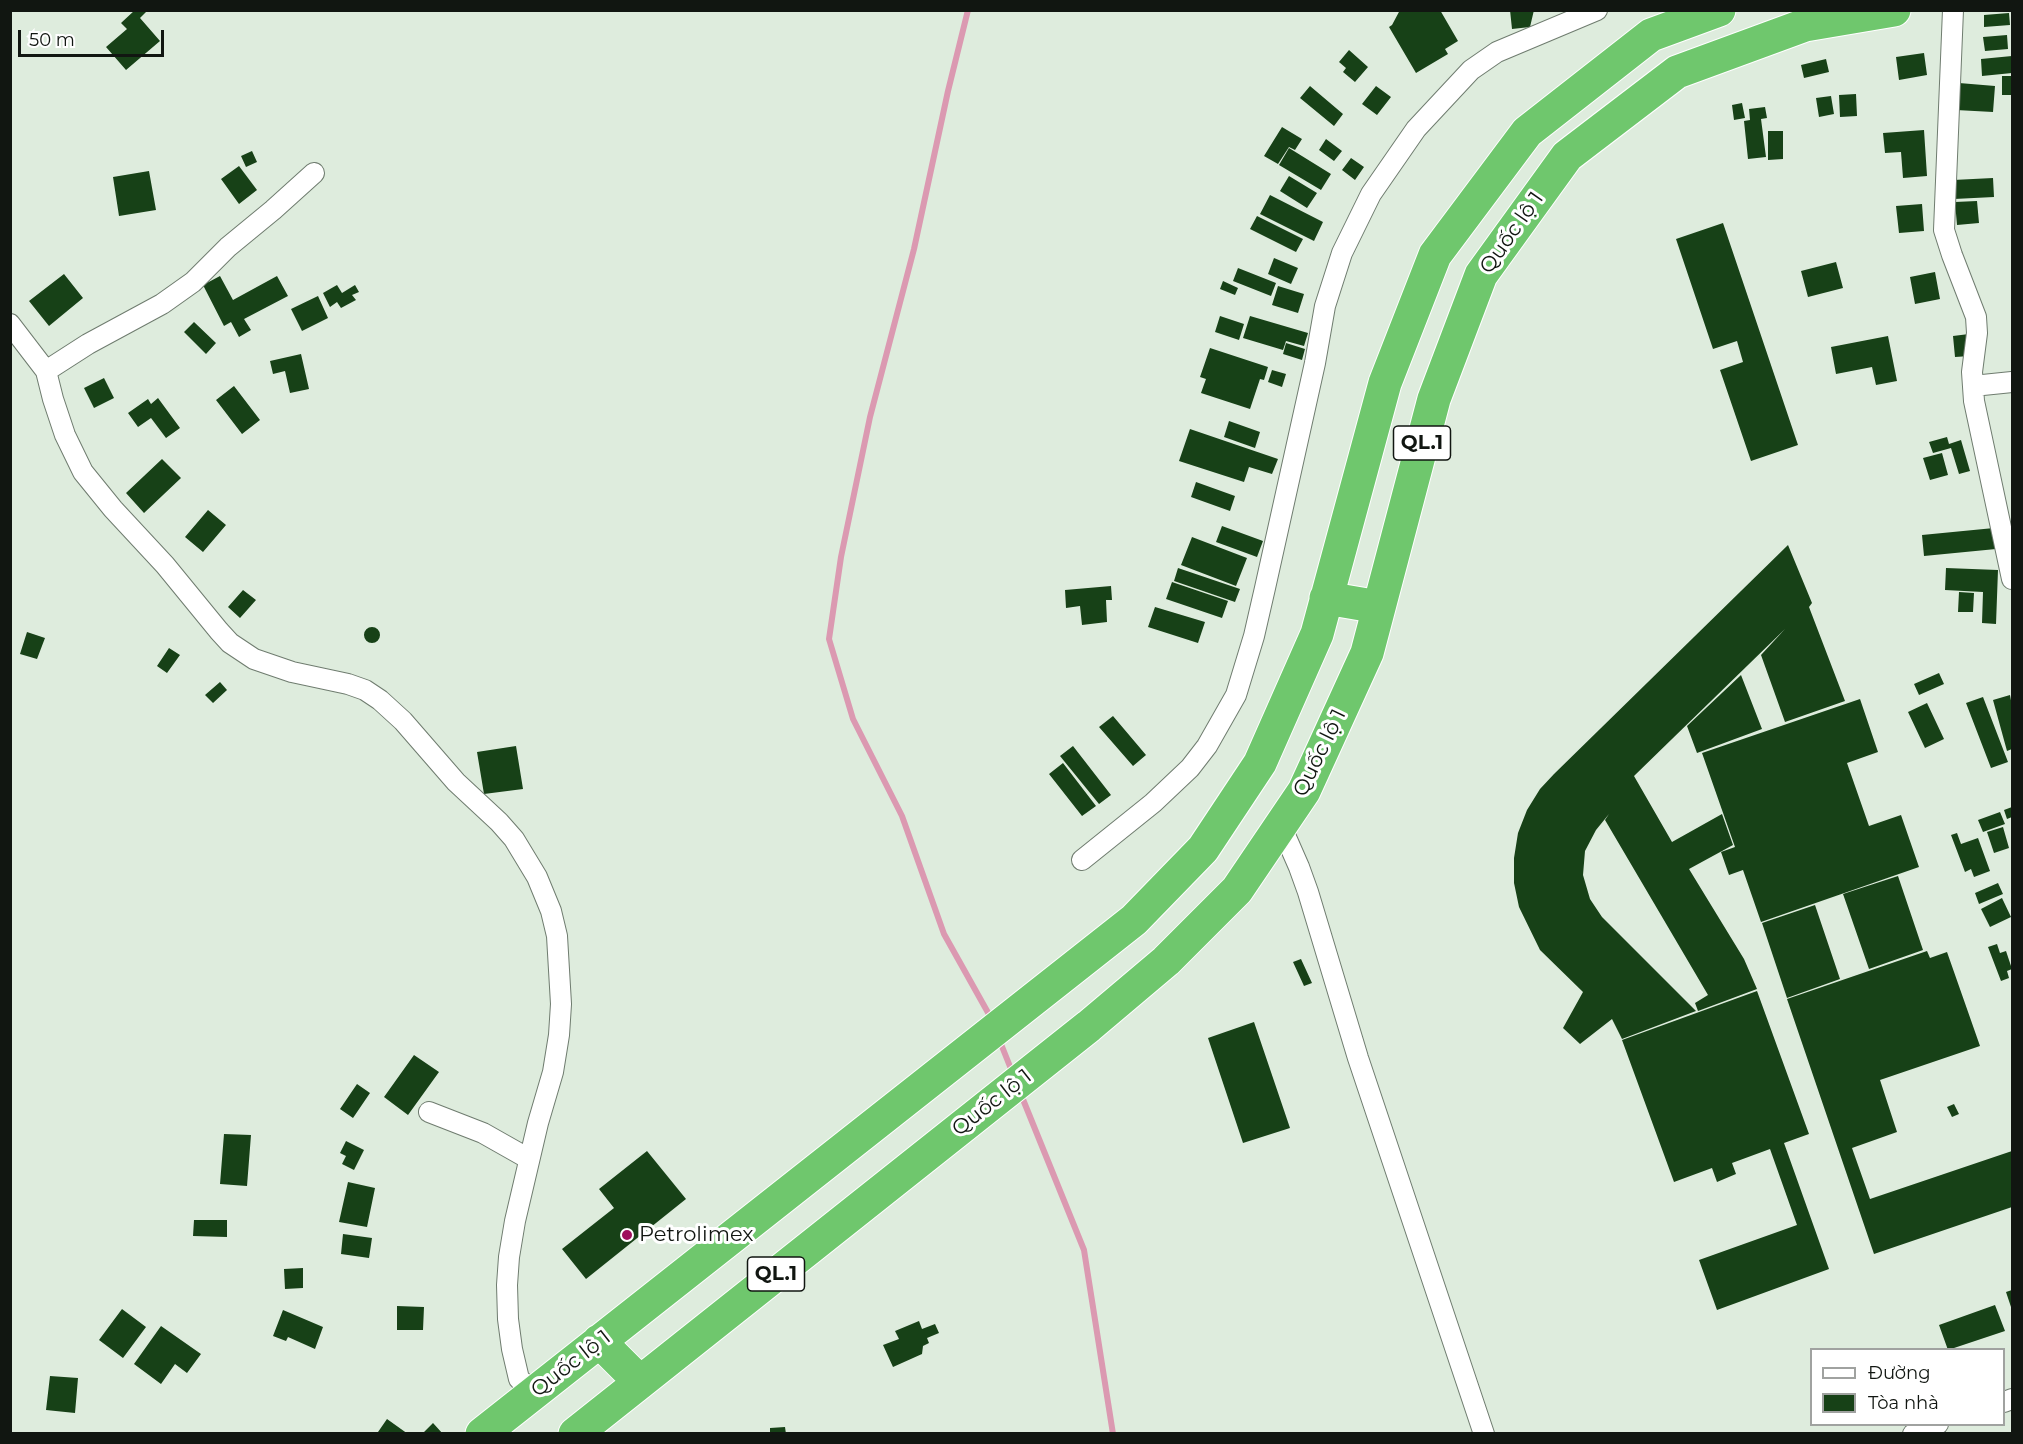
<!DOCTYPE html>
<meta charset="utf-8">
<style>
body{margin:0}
#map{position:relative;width:2023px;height:1444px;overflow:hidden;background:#deecdd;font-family:Montserrat,sans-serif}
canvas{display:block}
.frame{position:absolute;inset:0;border:12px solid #111611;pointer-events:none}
.legend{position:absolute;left:1810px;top:1348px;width:195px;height:78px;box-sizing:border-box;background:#fff;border:2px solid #a0a2a0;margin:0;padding:8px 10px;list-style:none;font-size:18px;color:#111611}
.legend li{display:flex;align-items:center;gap:12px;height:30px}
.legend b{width:30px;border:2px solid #a0a2a0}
.scale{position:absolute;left:18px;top:30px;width:146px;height:27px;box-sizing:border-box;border:3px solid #111611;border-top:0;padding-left:8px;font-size:18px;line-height:21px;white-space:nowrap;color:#111611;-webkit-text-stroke:4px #fff;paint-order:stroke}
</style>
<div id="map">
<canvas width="2023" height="1444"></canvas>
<div class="frame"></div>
<ul class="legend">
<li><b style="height:8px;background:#fff"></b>Đường</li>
<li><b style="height:16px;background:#174117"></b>Tòa nhà</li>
</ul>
<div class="scale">50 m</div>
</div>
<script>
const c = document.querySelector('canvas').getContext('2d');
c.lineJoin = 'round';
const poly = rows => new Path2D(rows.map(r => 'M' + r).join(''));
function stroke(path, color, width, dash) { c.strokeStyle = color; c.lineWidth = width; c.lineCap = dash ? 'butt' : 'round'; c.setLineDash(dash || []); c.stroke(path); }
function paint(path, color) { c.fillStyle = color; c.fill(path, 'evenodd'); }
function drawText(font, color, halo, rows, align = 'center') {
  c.font = font + ' Montserrat,sans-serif'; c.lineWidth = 6; c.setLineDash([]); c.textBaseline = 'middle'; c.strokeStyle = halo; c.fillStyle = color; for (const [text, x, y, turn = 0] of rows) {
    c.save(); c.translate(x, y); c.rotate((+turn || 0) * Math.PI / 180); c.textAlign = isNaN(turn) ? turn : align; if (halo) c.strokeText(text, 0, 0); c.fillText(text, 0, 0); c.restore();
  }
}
stroke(poly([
 [968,10,948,91,914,249,870,417,841,557,829,639,853,719,902,816,944,934,991,1018],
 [999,1039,1013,1074],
 [1020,1092,1084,1250,1113,1434]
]), '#db99b1', 6);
paint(poly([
 [135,10,148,10,140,18,160,41,126,70,106,47,127,29,121,23],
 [1400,10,1440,10,1458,41,1445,49,1448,54,1416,73,1389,27,1392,25],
 [1510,10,1534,10,1530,27,1512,29],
 [2009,13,2010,25,1984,27,1984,15],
 [2007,35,2008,49,1985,51,1983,37],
 [1349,50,1368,67,1355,82,1343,72,1346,68,1339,62],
 [1924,53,1927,75,1899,80,1896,57],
 [2012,56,2012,73,1982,76,1981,59],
 [1826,59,1829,72,1804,78,1801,65],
 [2002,76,2012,76,2012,95,2002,95],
 [1959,83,1995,86,1993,112,1956,110],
 [1310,86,1343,114,1334,126,1300,98],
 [1376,86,1391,97,1377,115,1362,104],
 [1856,94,1857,116,1840,117,1839,95],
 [1831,96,1834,114,1819,117,1816,98],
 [1742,103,1745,118,1734,120,1732,105],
 [1765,107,1767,118,1761,119,1766,157,1748,159,1744,121,1750,120,1749,109],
 [1282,127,1302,139,1295,150,1289,147,1278,164,1264,156],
 [1924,130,1927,176,1903,178,1901,152,1885,153,1883,133],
 [1768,131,1783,131,1783,159,1768,160],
 [1326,139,1342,151,1334,161,1319,150],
 [1289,148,1331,174,1321,190,1279,165],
 [252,151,257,162,246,167,241,156],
 [1351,158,1364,167,1355,180,1342,170],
 [239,166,257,190,239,204,221,179],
 [149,171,156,210,119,216,113,177],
 [1289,176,1317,193,1307,208,1280,191],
 [1993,178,1994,197,1954,199,1953,180],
 [1270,195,1323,222,1314,241,1260,214],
 [1977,201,1979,223,1957,225,1955,202],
 [1922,204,1924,231,1899,233,1896,206],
 [1257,216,1303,239,1296,252,1250,229],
 [1723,223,1798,445,1751,461,1720,370,1743,362,1737,341,1713,349,1676,239],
 [1274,258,1298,268,1291,284,1268,274],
 [1836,262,1843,288,1808,297,1801,271],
 [1238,268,1276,283,1271,296,1233,281],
 [1935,272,1940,299,1915,304,1910,277],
 [64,274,83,298,49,326,29,301],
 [220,276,233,300,277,276,288,296,244,319,251,330,239,337,231,322,224,326,203,285],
 [1223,281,1238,288,1235,295,1220,289],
 [337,285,342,293,355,285,359,292,352,295,356,300,341,308,337,302,330,307,323,293],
 [1278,286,1304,294,1298,313,1272,305],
 [318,296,328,318,302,331,291,309],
 [1220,316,1244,324,1239,340,1215,332],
 [1250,316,1308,333,1304,346,1286,341,1283,350,1243,338],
 [194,322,216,343,206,354,184,332],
 [1969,334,1970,356,1955,357,1953,336],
 [1888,336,1897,381,1876,385,1872,367,1836,374,1831,347],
 [1286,343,1305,349,1302,360,1283,354],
 [1210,348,1268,367,1264,380,1260,379,1250,409,1201,393,1206,379,1200,377],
 [301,354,309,389,290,393,285,371,273,374,270,361],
 [1272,370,1286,374,1282,387,1268,382],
 [104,378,114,398,94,408,84,388],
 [234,386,260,420,242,434,216,400],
 [158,398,180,428,166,438,151,418,138,427,128,413,148,399,151,404],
 [1229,421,1260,432,1255,448,1224,437],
 [1190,429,1278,459,1272,474,1249,467,1244,482,1179,461],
 [1947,437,1949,444,1961,440,1970,471,1959,474,1951,448,1933,453,1929,442],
 [1942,453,1948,475,1930,480,1923,458],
 [162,459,181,478,144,513,126,493],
 [1196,482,1235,496,1230,511,1191,497],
 [208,510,226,525,203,552,185,537],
 [1222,526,1263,541,1257,557,1216,542],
 [1994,528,1996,549,1924,556,1922,535],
 [1192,537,1247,558,1236,586,1181,565],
 [1788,545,1812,603,1809,607,1845,701,1785,722,1761,655,1785,629,1634,776,1672,842,1722,814,1733,845,1689,869,1744,959,1757,989,1698,1011,1695,1003,1708,995,1605,820,1609,814,1596,830,1585,851,1583,875,1590,899,1602,917,1696,1011,1622,1039,1612,1019,1580,1044,1563,1028,1583,992,1540,950,1519,907,1514,883,1514,858,1518,833,1527,810,1540,789,1554,774],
 [1178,568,1240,589,1235,602,1174,581],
 [1946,568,1998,570,1996,624,1982,623,1983,592,1945,590],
 [1172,582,1228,601,1222,618,1166,599],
 [1111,586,1112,600,1106,600,1107,622,1082,625,1080,606,1066,608,1065,590],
 [243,590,256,600,240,618,228,607],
 [1959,592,1974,593,1973,612,1958,612],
 [1155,607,1205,622,1198,643,1148,627],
 '364 635a8 8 0 1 1 16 0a8 8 0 1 1-16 0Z',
 [27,632,45,638,37,659,20,654],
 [169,648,180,655,167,673,157,666],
 [1939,673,1944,684,1919,695,1914,684],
 [1741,675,1762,729,1697,753,1687,726],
 [220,682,227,690,213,703,205,695],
 [2010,695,2012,706,2012,749,2007,751,1993,700],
 [1983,697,2008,762,1991,768,1966,703],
 [1860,699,1878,752,1847,763,1869,826,1901,815,1919,867,1761,922,1743,870,1729,875,1721,852,1735,847,1702,753],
 [1927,703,1944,739,1925,748,1908,712],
 [1113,716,1146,755,1133,766,1099,727],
 [516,746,523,789,484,794,477,752],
 [1073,746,1111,795,1099,804,1060,756],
 [1063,763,1096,806,1082,816,1049,774],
 [2012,807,2012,817,2007,819,2004,810],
 [2000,812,2005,824,1983,832,1978,820],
 [2003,827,2009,848,1994,853,1987,832],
 [1957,833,1961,844,1978,838,1990,871,1974,877,1971,869,1965,872,1951,835],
 [1898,876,1923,950,1869,969,1843,894],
 [1998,883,2003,894,1979,904,1975,893],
 [2002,898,2011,917,1990,927,1981,909],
 [1815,905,1840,979,1787,998,1762,923],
 [1997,944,2000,953,2006,951,2012,969,2007,971,2009,978,2001,981,1988,947],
 [1927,951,1930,958,1947,952,1980,1046,1880,1080,1897,1132,1852,1148,1870,1199,2012,1151,2012,1207,1874,1254,1787,999],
 [1301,959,1312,983,1304,986,1293,962],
 [1757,991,1809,1134,1784,1143,1829,1269,1717,1310,1699,1260,1797,1225,1770,1149,1732,1163,1736,1174,1717,1182,1712,1168,1674,1182,1622,1040],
 [1254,1022,1290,1128,1243,1143,1208,1038],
 [414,1055,439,1072,408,1115,384,1097],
 [357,1084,370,1093,353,1118,340,1109],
 [1954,1104,1959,1114,1952,1117,1947,1107],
 [224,1134,251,1135,247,1186,220,1184],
 [346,1141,364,1150,354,1170,342,1164,346,1156,340,1153],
 [647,1151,686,1199,586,1279,562,1249,614,1208,599,1189],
 [348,1182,375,1188,367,1227,339,1222],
 [194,1220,227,1220,227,1237,193,1236],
 [343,1234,372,1238,369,1258,341,1254],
 [303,1268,303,1288,285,1289,284,1269],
 [2012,1290,2012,1310,2006,1292],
 [1995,1305,2005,1331,1948,1350,1939,1325],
 [397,1306,424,1307,423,1330,397,1330],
 [122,1309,146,1327,123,1358,99,1340],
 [283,1310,323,1327,315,1349,288,1337,286,1341,273,1336],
 [919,1321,922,1329,935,1324,939,1333,927,1338,929,1343,923,1346,922,1354,893,1367,883,1345,899,1339,895,1331],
 [161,1326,201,1354,187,1373,175,1364,161,1384,134,1364],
 [50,1376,78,1378,75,1413,46,1410],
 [387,1419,408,1434,381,1434,378,1432],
 [433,1423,443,1434,422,1434],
 [785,1427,786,1434,770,1434,770,1428]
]), '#174117');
const street = poly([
 [1953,10,1944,230,1952,255,1976,317,1977,333,1972,372,1974,401,2012,579],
 [10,324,46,371,53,399,65,435,83,472,113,509,165,565,219,631,230,643,254,659,292,672,348,684,365,690,380,700,403,721,456,782,499,822,514,839,537,877,551,911,557,936,561,1004,559,1035,553,1072,538,1123,515,1221,509,1257,507,1285,508,1319,512,1349,519,1379,535,1392],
 [46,371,88,344,162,304,193,282,228,247,273,210,314,173],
 [1973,386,2012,382],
 [1281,826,1299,867,1308,892,1358,1058,1484,1434],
 [1082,860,1153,803,1190,768,1207,746,1236,695,1254,636,1265,588,1315,363,1325,306,1342,253,1371,194,1416,129,1471,70,1497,52,1597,10],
 [429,1112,483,1133,529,1159],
 [2004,1402,2012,1399],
 [1913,1434,1938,1424]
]);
const highway = poly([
 [1326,598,1379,607],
 [599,1341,640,1382],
 [482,1434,1134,920,1203,849,1260,763,1317,634,1385,383,1435,255,1527,132,1651,35,1719,10],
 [575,1434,1089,1026,1166,961,1237,890,1304,791,1367,653,1434,399,1481,275,1567,156,1677,72,1805,25,1894,10]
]);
stroke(street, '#6f7c6f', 22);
stroke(highway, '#fff', 35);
stroke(street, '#fff', 20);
stroke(highway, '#6fc76d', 33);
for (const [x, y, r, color] of [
 [627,1235,6,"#9e105c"]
]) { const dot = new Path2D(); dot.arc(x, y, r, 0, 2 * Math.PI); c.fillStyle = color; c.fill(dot); stroke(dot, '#fff', 2); }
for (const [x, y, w] of [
 [1422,443,57],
 [776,1274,57]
]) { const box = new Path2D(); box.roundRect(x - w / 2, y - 17, w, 34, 4.5); c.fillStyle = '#fff'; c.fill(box); stroke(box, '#111611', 1.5); }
drawText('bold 20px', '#111611', null, [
 ["QL.1",1422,443],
 ["QL.1",776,1274]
]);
drawText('21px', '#111611', '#fff', [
 ["Quốc lộ 1",1512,233,-55],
 ["Quốc lộ 1",1320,753,-64],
 ["Quốc lộ 1",992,1103,-38],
 ["Quốc lộ 1",571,1364,-38]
]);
drawText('21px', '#111611', '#fff', [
 ["Petrolimex",639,1235]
], 'left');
</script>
